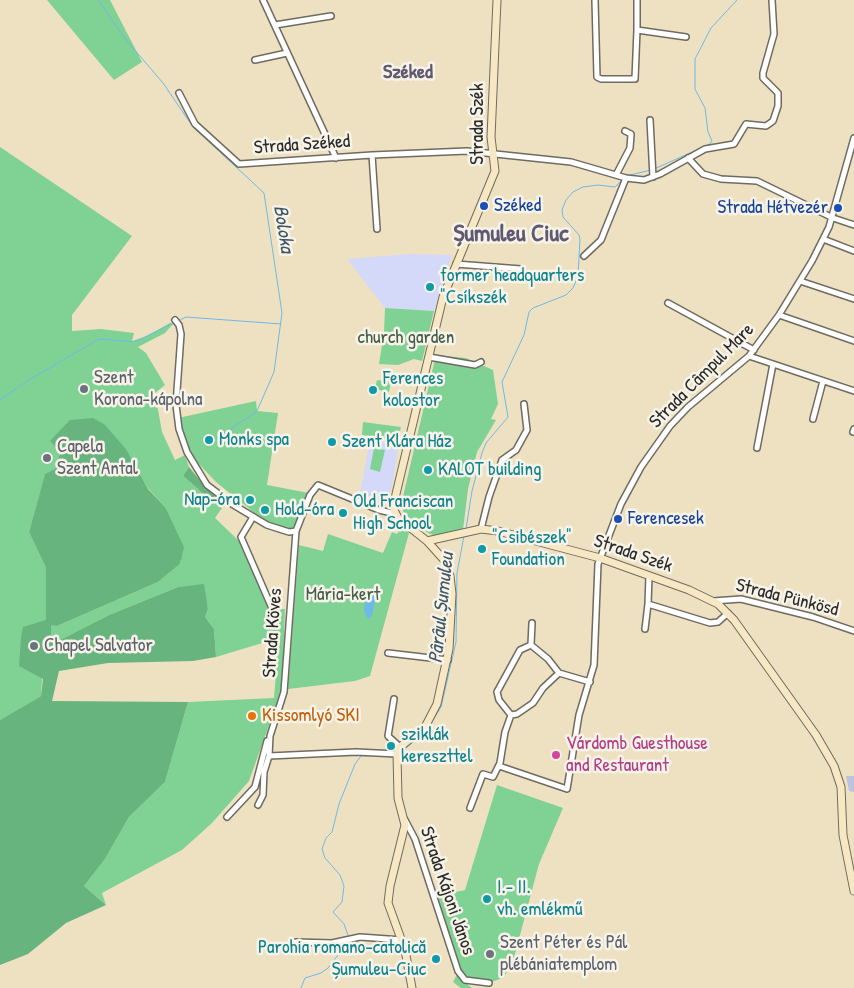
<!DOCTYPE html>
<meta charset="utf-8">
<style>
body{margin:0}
canvas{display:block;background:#ede1c2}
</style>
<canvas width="854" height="988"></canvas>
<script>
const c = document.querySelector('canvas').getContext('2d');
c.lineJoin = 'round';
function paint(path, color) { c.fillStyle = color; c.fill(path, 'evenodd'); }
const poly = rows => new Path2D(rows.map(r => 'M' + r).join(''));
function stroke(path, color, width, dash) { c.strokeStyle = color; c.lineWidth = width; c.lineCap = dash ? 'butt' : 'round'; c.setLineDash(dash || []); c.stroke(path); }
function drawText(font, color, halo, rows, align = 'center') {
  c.font = font + ' "Patrick Hand",sans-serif'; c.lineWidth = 5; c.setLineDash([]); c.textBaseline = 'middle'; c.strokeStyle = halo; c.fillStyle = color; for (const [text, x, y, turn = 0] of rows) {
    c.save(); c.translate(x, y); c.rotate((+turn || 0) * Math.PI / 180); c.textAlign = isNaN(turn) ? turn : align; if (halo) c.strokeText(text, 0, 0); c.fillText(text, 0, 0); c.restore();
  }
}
paint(poly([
 [410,254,452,255,434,311,385,308,347,259],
 [370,440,399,445,391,491,376,498,360,493]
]), '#d4d8f9');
paint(poly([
 [846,776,854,776,854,792,849,791]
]), '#bdc3de');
paint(poly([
 [47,0,110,0,142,62,114,80],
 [0,147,132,236,72,315,72,331,101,329,134,333,132,341,147,336,170,323,173,324,165,333,138,347,146,353,165,385,155,393,162,432,175,460,185,455,189,467,183,476,198,489,215,496,224,505,215,518,238,540,279,609,285,609,282,689,249,781,212,823,182,850,102,893,106,905,84,886,105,859,129,817,165,782,188,702,274,698,279,638,216,657,214,629,205,617,208,609,203,585,178,587,109,615,60,640,51,635,50,624,57,626,158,582,180,564,181,560,165,507,147,487,125,448,115,439,50,441,60,453,55,469,45,475,29,532,46,568,46,620,41,696,0,720],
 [385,308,434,311,422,361,414,359,398,365,379,364,384,332],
 [436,355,466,358,493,370,498,404,491,419,496,420,477,452,468,489,463,530,436,536,428,533,406,515,403,511,402,501],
 [377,380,391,382,389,392,375,389],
 [256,401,257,411,278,413,267,485,309,493,295,525,291,529,267,523,216,482,197,462,190,450,178,418],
 [363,422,401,427,398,440,362,435],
 [374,448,385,450,380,472,370,469],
 [401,527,409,533,370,676,355,681,288,689,299,545,323,551,328,534,383,553,392,532,397,534],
 [497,785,563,808,539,864,512,965,503,978,482,985,478,985,476,978,474,979,474,983,458,968,436,896,465,890],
 [457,974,463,981,472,988,461,988,453,982]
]), '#7fd294');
paint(poly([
 [93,418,104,424,126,449,148,489,165,507,184,547,180,564,158,582,57,626,51,625,51,635,60,640,109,615,178,587,204,584,208,609,205,617,214,629,216,657,193,661,108,663,59,671,52,701,188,702,165,782,129,817,105,859,84,886,106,905,66,923,28,954,0,965,0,720,41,696,43,679,19,666,21,637,23,627,46,620,46,568,29,532,45,474,55,469,60,453,50,441,70,420],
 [189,467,202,483,217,495,213,497,205,495,183,476]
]), '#67b47e');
paint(poly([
 [366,593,373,593,376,596,372,616,368,619,364,611]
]), '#6eb9e7');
stroke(poly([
 [98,0,127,41,163,83,193,127,264,193,282,313,274,372,257,411,216,439],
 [654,169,710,144,712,141,708,132,705,108,695,89,695,59,711,28,737,0],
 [626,176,651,170],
 [180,320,186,317,281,324],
 [0,400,27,381,99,339,135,342,173,323],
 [466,529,472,491,482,453,486,443,508,417,502,382,524,335,529,312,533,308,566,295,573,288,578,276,580,239,579,235,563,217,562,210,566,200,573,192,583,187,598,185,615,187,623,179],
 [399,754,427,730,441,707,456,642,457,573,464,536],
 [380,756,393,757],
 [349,938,344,924,333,912,342,902,344,886,340,875,325,858,322,849,326,838,332,832,339,804,355,764,361,756,376,755],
 [301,988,305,978,321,973,328,968,348,942]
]), '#6eb9e7', 1);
const street = poly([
 [263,0,336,158],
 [595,0,597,77,601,79,635,79,637,30],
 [637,0,637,30,686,37],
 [275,25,331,16],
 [255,60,287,53],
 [179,93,195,124,239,164,372,155,467,151,571,162,626,178,644,180,660,174,705,149,734,144,746,124,766,126,773,121,778,106,778,93,763,78,763,73,774,34,772,0],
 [650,120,653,177],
 [372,155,377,229],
 [688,158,703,174,721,179,757,181,833,218,854,225],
 [616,175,630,148,631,134,625,131],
 [823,239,854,251],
 [584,256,601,240,626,178],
 [456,264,521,269],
 [800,281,854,299],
 [668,303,754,350],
 [779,315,854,341],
 [175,320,179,325,181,334,176,405,179,429,187,452,207,485,232,504,267,525,289,532,296,531,310,495,318,485,379,510,396,514],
 [749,356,854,391],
 [429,357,475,365,481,362],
 [813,419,823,381],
 [853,432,854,429],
 [757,448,773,364],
 [253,517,241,537,271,606],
 [481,529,489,497,502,460,516,450,527,430,524,404],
 [649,576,648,604,710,623,718,622,728,613],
 [713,601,741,599,813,617,854,631],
 [645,629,648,604],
 [531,645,532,623],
 [388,653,448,660],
 [394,699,388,736,400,747],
 [511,715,517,714,533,703,543,688,559,673],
 [269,756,356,752,397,754],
 [499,766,567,789,579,715,594,665,598,564,621,504,641,467,670,426,688,407,749,356,779,315,812,261,829,227,854,138],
 [258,805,263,795,264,772,269,756,270,736,284,692,296,531],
 [470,808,483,774,493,777,500,763,505,732,511,715,499,700,497,692,520,650,531,645,548,659,559,673,590,682],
 [227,817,255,787,267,741],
 [405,820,415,839,458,971,465,980,489,983],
 [296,942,332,943,360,937,402,940]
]);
const secondary = poly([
 [427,541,481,529,498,531,600,558,689,590,718,604,734,620,816,735,834,766,841,787,843,835,854,891],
 [412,988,405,950,388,903,390,886,405,825,398,798,397,754,400,747,425,727,437,704,449,649,452,594,450,576,445,561,427,541,398,518,394,510,396,494,443,297,495,171,491,137,497,0]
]);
stroke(street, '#6f6b60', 8);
stroke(secondary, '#6f6b60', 9);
stroke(street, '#fff', 5);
stroke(secondary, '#f7e8c3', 7);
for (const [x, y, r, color] of [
 [484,206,5,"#1a4fb4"],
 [838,208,5,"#1a4fb4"],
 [430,287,5,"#0f9aa8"],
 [84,389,5,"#6b7280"],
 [373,390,5,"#0f9aa8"],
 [209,440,5,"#0f9aa8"],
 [332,442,5,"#0f9aa8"],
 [47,458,5,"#6b7280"],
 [428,470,5,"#0f9aa8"],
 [250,500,5,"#0f9aa8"],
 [265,510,5,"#0f9aa8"],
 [343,513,5,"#0f9aa8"],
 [618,519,5,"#1a4fb4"],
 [482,549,5,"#0f9aa8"],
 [34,646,5,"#6b7280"],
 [252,716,5,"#e8710a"],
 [391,746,5,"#0f9aa8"],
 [556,755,5,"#d1479c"],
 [487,899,5,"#0f9aa8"],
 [490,954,5,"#6b7280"],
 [436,959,5,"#0f9aa8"]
]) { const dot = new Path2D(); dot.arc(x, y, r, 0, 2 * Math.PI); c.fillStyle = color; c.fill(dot); stroke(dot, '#f7f3e8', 2); }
drawText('19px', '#2b2b2b', '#f7f3e8', [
 ["Strada Szék",478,124,-90],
 ["Strada Széked",302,145,-4],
 ["Strada Câmpul Mare",702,376,-45],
 ["Strada Szék",633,554,19],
 ["Strada Pünkösd",787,598,14],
 ["Strada Köves",273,633,-86],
 ["Strada Kájoni János",447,891,71]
]);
drawText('19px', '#164399', '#f7f3e8', [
 ["Széked",494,206],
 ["Strada Hétvezér",828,208,"right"],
 ["Ferencesek",628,519]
], 'left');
drawText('19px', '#0d838f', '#f7f3e8', [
 ["former headquarters",440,276],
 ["\"Csíkszék",440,298],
 ["Ferences",383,379],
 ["kolostor",383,401],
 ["Monks spa",219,440],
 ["Szent Klára Ház",342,442],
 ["KALOT building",438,470],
 ["Nap-óra",240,500,"right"],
 ["Old Franciscan",353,502],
 ["High School",353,524],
 ["Hold-óra",275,510],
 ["\"Csibészek\"",492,538],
 ["Foundation",492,560],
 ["sziklák",401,735],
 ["kereszttel",401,757],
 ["I.- II.",497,888],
 ["vh. emlékmű",497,910],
 ["Parohia romano-catolică",426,948,"right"],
 ["Șumuleu-Ciuc",426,970,"right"]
], 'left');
drawText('19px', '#445d4a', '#f7f3e8', [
 ["church garden",406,338],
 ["Mária-kert",343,595]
]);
drawText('19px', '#5b616d', '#f7f3e8', [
 ["Szent",94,378],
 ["Korona-kápolna",94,400],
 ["Capela",57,447],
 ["Szent Antal",57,469],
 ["Chapel Salvator",44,646],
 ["Szent Péter és Pál",500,943],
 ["plébániatemplom",500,965]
], 'left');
drawText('19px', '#c56008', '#f7f3e8', [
 ["Kissomlyó SKI",262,716]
], 'left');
drawText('19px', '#b23c85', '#f7f3e8', [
 ["Várdomb Guesthouse",566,744],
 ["and Restaurant",566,766]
], 'left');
drawText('bold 20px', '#615971', '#f7f3e8', [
 ["Széked",408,73]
]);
drawText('italic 20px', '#3f5663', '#f7f3e8', [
 ["Boloka",283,229,81],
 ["Pârâul Șumuleu",442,608,-84]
]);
drawText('bold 24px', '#615971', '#f7f3e8', [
 ["Șumuleu Ciuc",511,235]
]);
</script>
